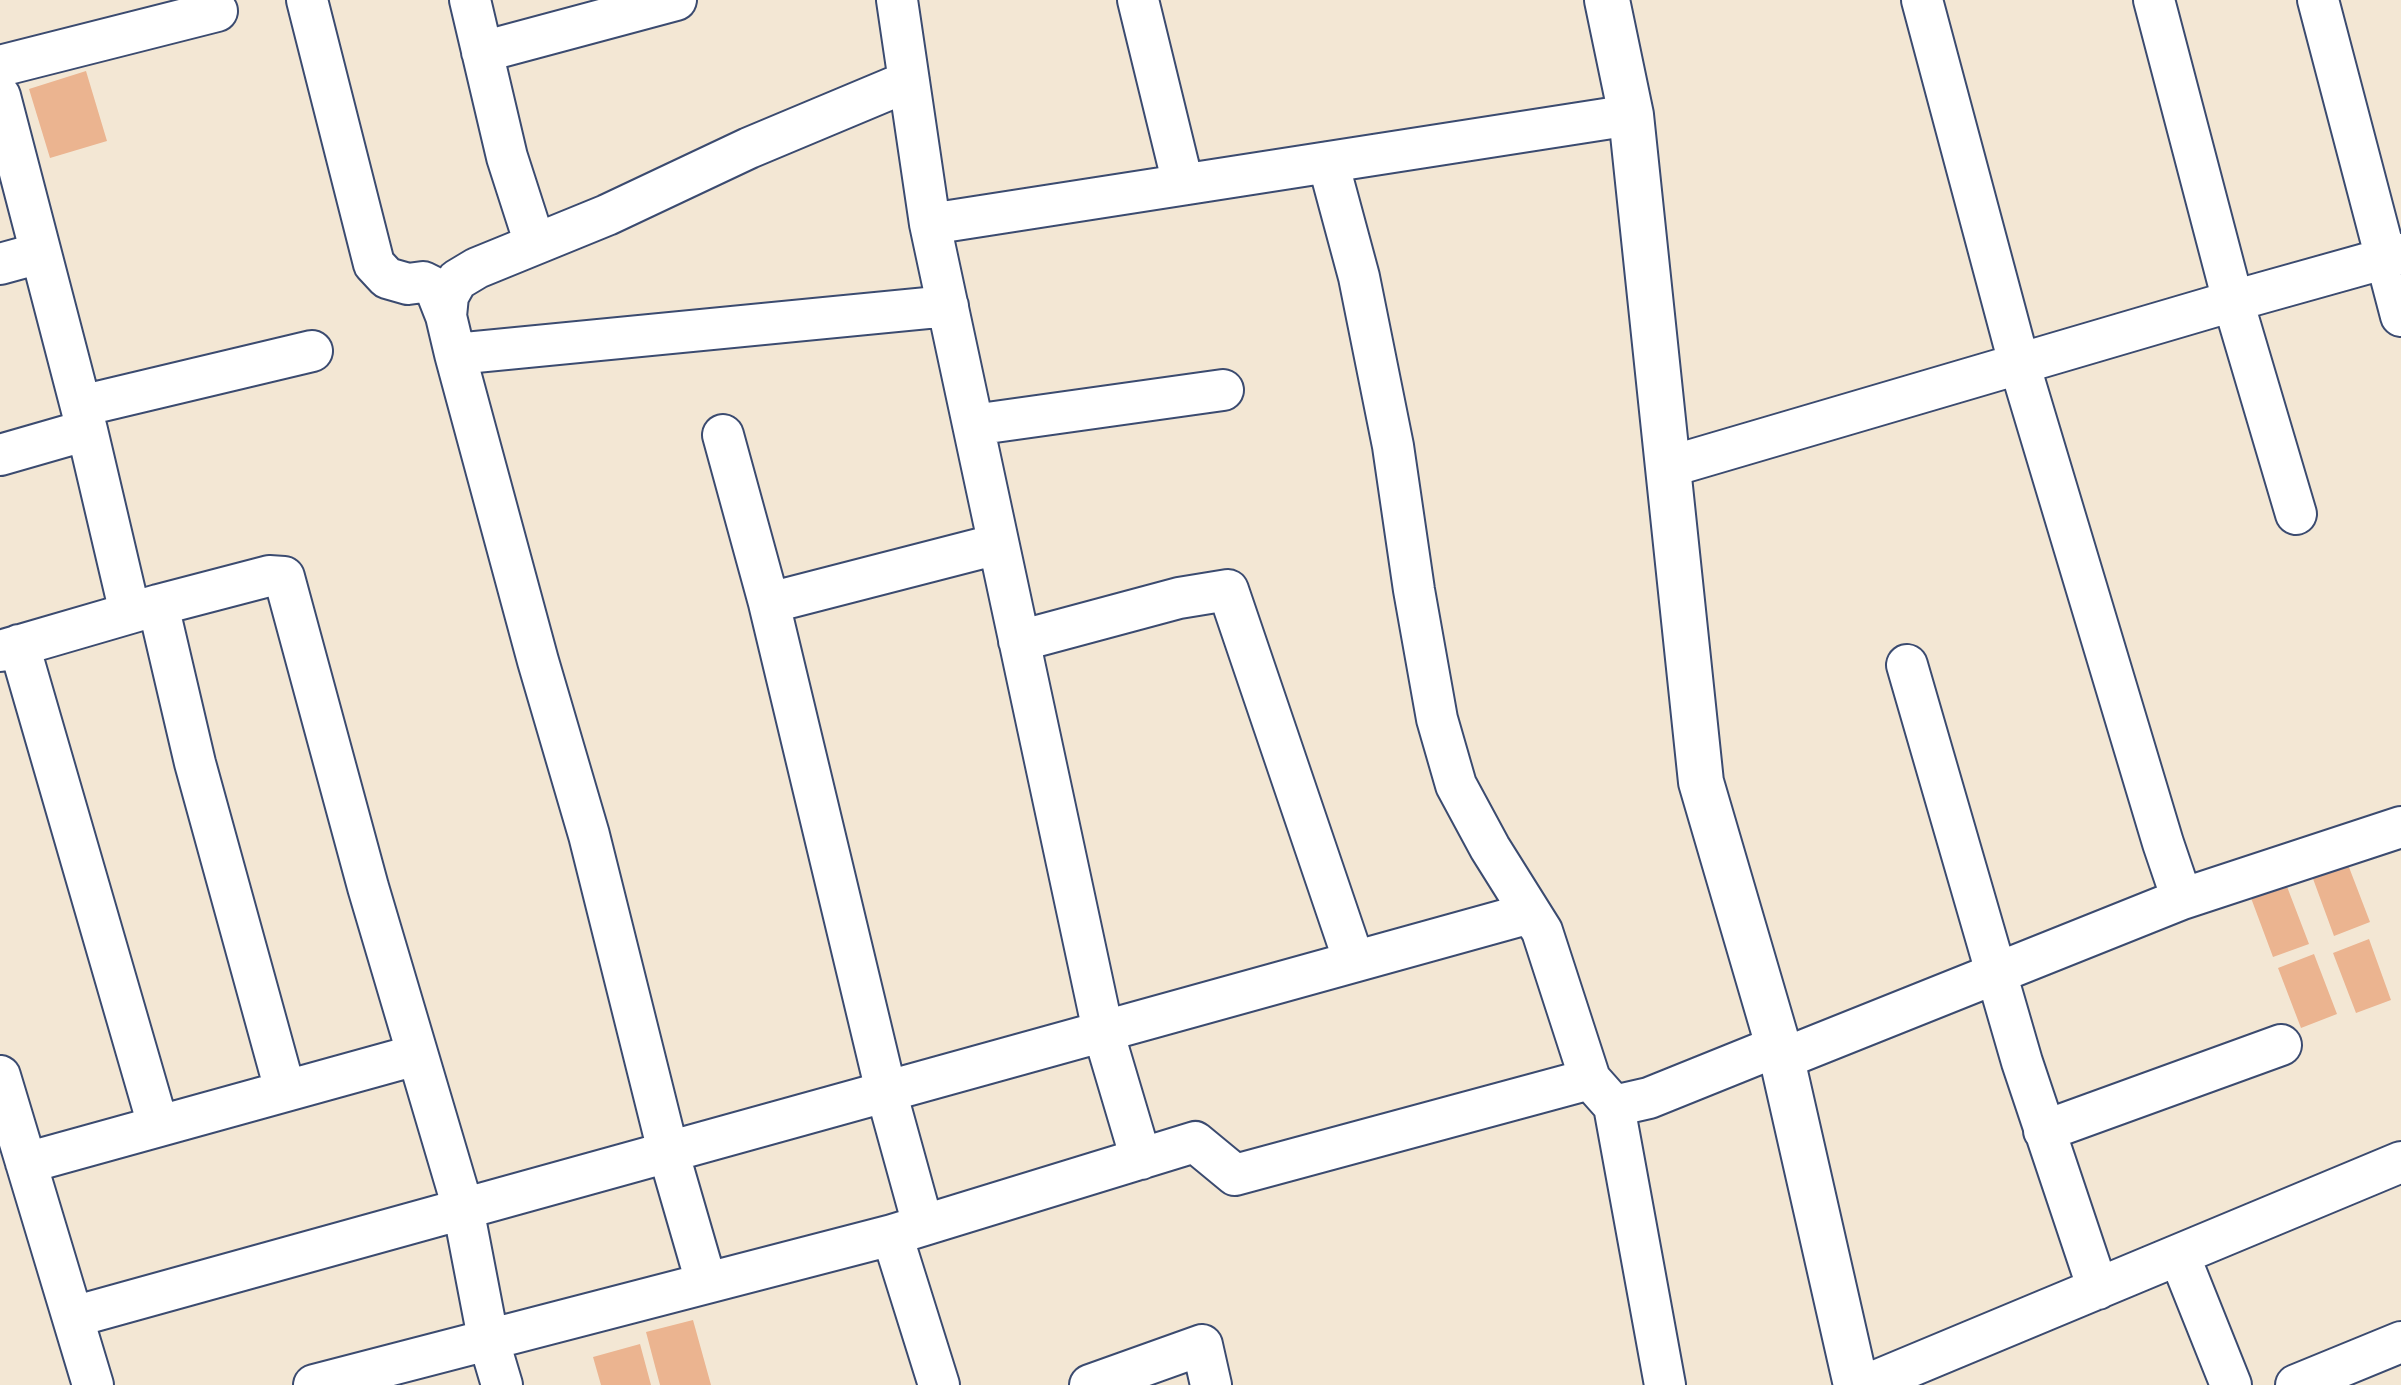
<!DOCTYPE html>
<style>
body{margin:0}
canvas{display:block;background:#f3e7d4}
</style>
<canvas width="2401" height="1385"></canvas>
<script>
const c = document.querySelector('canvas').getContext('2d');
c.lineJoin = 'round';
function paint(path, color) { c.fillStyle = color; c.fill(path, 'evenodd'); }
const poly = rows => new Path2D(rows.map(r => 'M' + r).join(''));
function stroke(path, color, width, dash) { c.strokeStyle = color; c.lineWidth = width; c.lineCap = dash ? 'butt' : 'round'; c.setLineDash(dash || []); c.stroke(path); }
paint(poly([
 [86,71,107,141,50,158,29,89],
 [2347,862,2370,922,2334,936,2312,876],
 [2286,884,2309,944,2273,957,2251,898],
 [2369,939,2391,1000,2356,1013,2333,953],
 [2314,954,2337,1014,2301,1028,2278,968],
 [693,1320,711,1385,660,1385,646,1332],
 [640,1344,651,1385,601,1385,593,1357]
]), '#ebb490');
const street = poly([
 [307,0,374,264,387,278,408,284,423,282,435,288,446,316],
 [470,0,507,157,535,244],
 [897,0,930,224,1103,1031,1141,1159],
 [1138,0,1183,184],
 [1922,0,2019,363,2163,843,2182,899],
 [2154,0,2233,301,2296,514],
 [2318,0,2401,316],
 [482,52,676,0],
 [0,66,217,11],
 [0,96,87,430,130,613],
 [1328,162,1359,277,1393,446,1414,590,1437,719,1456,785,1490,848,1542,931,1590,1079,1614,1106,1649,1098,1778,1046],
 [930,224,1631,115],
 [0,264,40,253],
 [455,354,948,306],
 [81,406,312,351],
 [973,425,1223,390],
 [723,435,769,603,886,1091,923,1225],
 [0,455,87,430],
 [1668,467,2233,301,2401,254],
 [769,603,998,544],
 [158,605,195,763,285,1090],
 [1019,641,1179,598,1228,590,1354,961],
 [19,645,158,1125],
 [0,651,158,605,269,576,284,577,368,887,463,1208,488,1338,502,1385],
 [1907,665,2022,1062,2098,1289],
 [1782,1059,2182,899,2401,827],
 [0,1076,93,1385],
 [1614,1106,1665,1385],
 [2044,1131,2281,1045],
 [26,1163,416,1055],
 [892,1235,939,1385],
 [2179,1255,2231,1385],
 [706,1282,668,1151,589,835,538,661,455,354,446,316,448,296,457,280,477,268,607,215,749,148,909,81],
 [73,1317,1530,913],
 [314,1385,892,1235,1195,1142,1235,1175,1590,1079],
 [1090,1385,1202,1345,1211,1385],
 [1866,1385,2401,1162],
 [2296,1385,2401,1342]
]);
const secondary = poly([
 [1607,0,1631,115,1701,782,1782,1059,1856,1385]
]);
stroke(street, '#3b4b70', 44);
stroke(secondary, '#3b4b70', 48);
stroke(street, '#fff', 40);
stroke(secondary, '#fff', 44);
</script>
